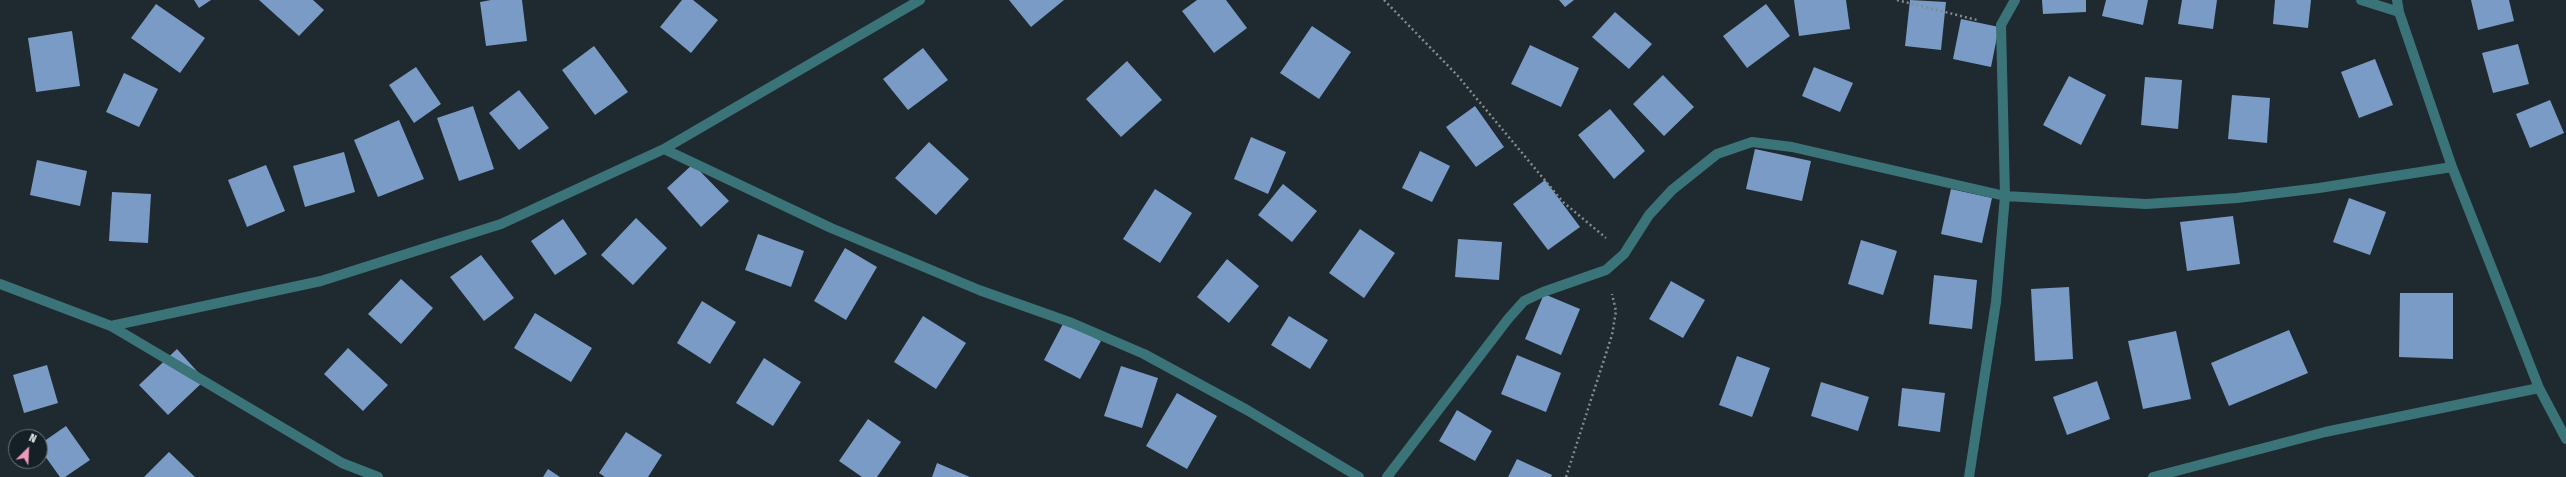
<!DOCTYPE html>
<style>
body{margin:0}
#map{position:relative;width:2566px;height:477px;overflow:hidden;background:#1e2a30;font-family:"Fira Sans Condensed",sans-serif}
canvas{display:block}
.north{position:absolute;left:8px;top:429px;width:40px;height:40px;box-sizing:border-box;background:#152026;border:1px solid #687176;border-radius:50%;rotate:24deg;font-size:11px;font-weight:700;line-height:16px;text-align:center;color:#e4ebef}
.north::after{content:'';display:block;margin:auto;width:14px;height:18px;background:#ef9ab8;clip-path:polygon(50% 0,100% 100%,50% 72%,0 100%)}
</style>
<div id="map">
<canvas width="2566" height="477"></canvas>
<div class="north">N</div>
</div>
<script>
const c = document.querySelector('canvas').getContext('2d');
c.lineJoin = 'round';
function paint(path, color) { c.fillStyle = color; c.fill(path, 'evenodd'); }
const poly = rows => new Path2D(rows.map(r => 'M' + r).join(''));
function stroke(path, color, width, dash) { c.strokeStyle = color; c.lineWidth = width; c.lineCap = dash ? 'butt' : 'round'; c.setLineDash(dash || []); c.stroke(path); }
paint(poly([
 [194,0,211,0,199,8],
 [259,0,313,0,324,10,299,36],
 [491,0,522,0,527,41,486,46,480,2],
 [682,0,693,0,718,20,691,53,660,27],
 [1009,0,1064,0,1031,27],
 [1197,0,1226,0,1247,28,1214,53,1182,11],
 [1559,0,1574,0,1565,7],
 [1794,0,1846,0,1850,29,1799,36],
 [1910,0,1946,2,1941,50,1905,46],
 [2042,0,2086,0,2086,12,2043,14],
 [2106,0,2148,0,2143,25,2102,16],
 [2182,0,2217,0,2213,29,2178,24],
 [2275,0,2311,0,2308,28,2273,24],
 [2471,0,2509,0,2514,21,2478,30],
 [156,4,205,38,180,73,131,38],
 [1766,4,1790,36,1747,68,1723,36],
 [1615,12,1652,44,1629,69,1592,37],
 [1961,19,1999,27,1991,67,1953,59],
 [1312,26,1351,52,1319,99,1280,73],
 [72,31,80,86,36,92,28,38],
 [2518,44,2529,84,2493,93,2482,53],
 [1530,45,1579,68,1561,107,1511,84],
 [594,46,628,92,595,115,562,70],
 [923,48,948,80,908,110,883,79],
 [2375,59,2393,105,2359,118,2341,72],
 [1127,61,1162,100,1121,137,1086,99],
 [416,67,441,104,414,123,389,85],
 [1814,67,1853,83,1840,112,1802,96],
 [124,73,158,89,139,127,106,112],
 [1663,75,1694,107,1664,136,1633,104],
 [2069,76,2106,95,2081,145,2043,125],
 [2145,77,2182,80,2178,129,2141,125],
 [519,90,549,128,519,150,489,113],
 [2232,95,2270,98,2267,143,2228,139],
 [2550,100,2564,133,2530,148,2516,114],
 [473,106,494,169,459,181,437,118],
 [1475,106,1504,147,1476,167,1446,127],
 [1610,109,1645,151,1614,179,1578,135],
 [399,120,424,179,378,197,354,140],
 [1251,137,1286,152,1268,194,1234,179],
 [929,142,969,179,936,215,895,178],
 [1755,149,1811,161,1802,201,1746,189],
 [1420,151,1450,166,1432,202,1402,188],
 [344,152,355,192,305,207,293,166],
 [37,160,87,171,80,206,30,195],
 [693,164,729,201,701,227,667,188],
 [266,165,285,211,247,227,228,180],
 [1545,180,1580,227,1548,250,1513,204],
 [1283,184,1317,211,1292,242,1258,215],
 [1155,189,1192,213,1160,263,1123,239],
 [1951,189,1992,198,1982,243,1941,234],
 [112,192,151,194,148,243,109,241],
 [2349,198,2386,212,2370,255,2333,242],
 [2233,216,2240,264,2187,271,2180,222],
 [636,218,667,248,633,285,601,255],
 [563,219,587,254,555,275,531,241],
 [1360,229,1395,253,1364,298,1329,273],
 [758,234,804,251,791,287,745,270],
 [1458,239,1502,242,1499,280,1455,277],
 [1861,240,1897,251,1883,295,1848,284],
 [845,248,877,267,846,320,814,301],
 [481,255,514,298,484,321,450,277],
 [1227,259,1259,286,1229,323,1197,297],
 [1934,275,1977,280,1972,329,1929,324],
 [401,279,433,308,401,344,368,314],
 [1671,281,1705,300,1683,338,1649,319],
 [2069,287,2073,359,2035,361,2031,289],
 [2400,293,2453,293,2453,359,2399,357],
 [1544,294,1580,309,1561,355,1525,339],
 [702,301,736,322,710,364,677,343],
 [535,313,592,348,571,382,514,348],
 [923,316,966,343,936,389,894,362],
 [1289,316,1328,340,1310,369,1271,345],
 [1064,322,1101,341,1080,379,1044,360],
 [2289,330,2308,373,2229,406,2211,363],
 [2176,331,2191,399,2143,409,2128,341],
 [348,348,388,385,363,411,324,374],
 [177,349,205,380,168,415,139,385],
 [1517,355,1561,373,1546,412,1501,394],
 [1737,356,1770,368,1752,417,1719,405],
 [764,358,801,382,773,426,736,403],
 [47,365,58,403,24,413,13,375],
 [1121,366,1158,378,1142,428,1104,416],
 [2097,381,2110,419,2067,435,2053,397],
 [1821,382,1869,397,1858,431,1811,416],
 [1902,388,1945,393,1940,432,1898,426],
 [1177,393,1217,416,1187,469,1146,446],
 [1457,410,1492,431,1475,461,1439,441],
 [868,419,901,442,877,477,862,477,839,461],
 [66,426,90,460,65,477,60,477,40,449,40,444],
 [626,432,662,455,648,477,605,477,599,473],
 [169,452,195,477,144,477],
 [1517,459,1552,475,1551,477,1508,477],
 [937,463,970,477,932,477],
 [548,469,560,477,543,477]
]), '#7a9bc5');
stroke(poly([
 [1384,0,1457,75,1563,202,1606,238],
 [1897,0,1977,20],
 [1566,477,1612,335,1616,311,1612,294]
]), '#838c91', 2.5, [2, 3]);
stroke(poly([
 [2361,0,2399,12],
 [2397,0,2399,12,2452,167,2539,388,2566,439],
 [664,149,831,228,979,290,1072,323,1144,354,1247,410,1359,477],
 [0,284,111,326,321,281,501,224,664,149,920,0],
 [111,326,342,463,378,477],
 [1387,477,1508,319,1524,301,1543,292,1606,270,1624,254,1649,215,1672,190,1717,154,1752,142,1792,147,2005,196,2146,204,2237,198,2319,188,2452,167],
 [1969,477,1996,302,2005,196,2001,25,2015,0],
 [2153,477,2325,432,2539,388]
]), '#3b7478', 10);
</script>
